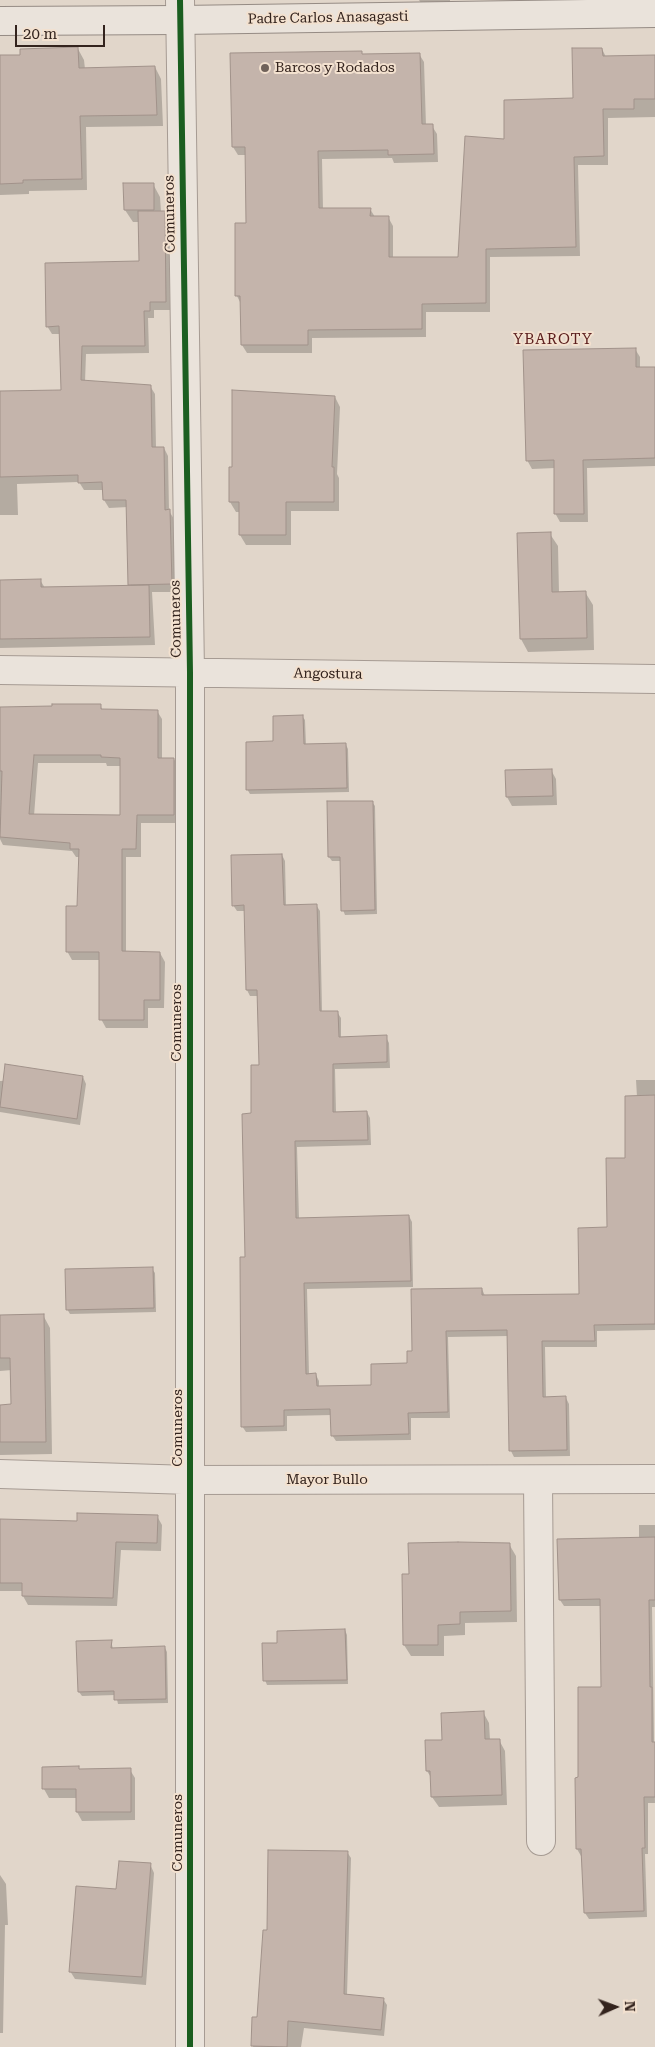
<!DOCTYPE html>
<style>
body{margin:0}
#map{position:relative;width:655px;height:2047px;overflow:hidden;background:#e1d6ca;font-family:"Roboto Serif",serif}
canvas{display:block}
.north{position:absolute;left:590px;top:1982px;width:50px;height:50px;-webkit-text-stroke:4px #f3e1cf;paint-order:stroke;rotate:88deg;font-size:14px;font-weight:700;line-height:20px;text-align:center;color:#33231d}
.north::after{content:'';display:block;margin:auto;width:18px;height:22px;background:#33231d;clip-path:polygon(50% 0,100% 100%,50% 72%,0 100%)}
.scale{position:absolute;left:15px;top:25px;width:90px;height:22px;box-sizing:border-box;border:2px solid #33231d;border-top:0;padding-left:6px;font-size:15px;line-height:18px;white-space:nowrap;color:#33231d;-webkit-text-stroke:4px #f3e1cf;paint-order:stroke}
</style>
<div id="map">
<canvas width="655" height="2047"></canvas>
<div class="north">N</div>
<div class="scale">20 m</div>
</div>
<script>
const c = document.querySelector('canvas').getContext('2d');
c.lineJoin = 'round';
function paint(path, color) { c.fillStyle = color; c.fill(path, 'evenodd'); }
const poly = rows => new Path2D(rows.map(r => 'M' + r).join(''));
function stroke(path, color, width, dash) { c.strokeStyle = color; c.lineWidth = width; c.lineCap = dash ? 'butt' : 'round'; c.setLineDash(dash || []); c.stroke(path); }
function drawText(font, color, halo, rows, align = 'center') {
  c.font = font + ' "Roboto Serif",serif'; c.lineWidth = 4; c.setLineDash([]); c.textBaseline = 'middle'; c.strokeStyle = halo; c.fillStyle = color; for (const [text, x, y, turn = 0] of rows) {
    c.save(); c.translate(x, y); c.rotate((+turn || 0) * Math.PI / 180); c.textAlign = isNaN(turn) ? turn : align; if (halo) c.strokeText(text, 0, 0); c.fillText(text, 0, 0); c.restore();
  }
}
paint(poly([
 [419,0,450,0,450,2,421,3],
 [78,49,84,60,85,69,155,67,161,79,163,126,86,127,87,190,29,191,29,194,0,195,0,56,21,56],
 [602,49,606,57,655,56,655,117,608,118,608,165,578,165,580,256,490,257,490,312,426,312,426,337,312,338,312,353,247,353,242,345,241,304,237,296,236,224,247,224,246,155,238,155,233,147,363,55,419,54,424,62,426,126,432,126,437,134,438,162,394,163,392,158,322,159,323,209,370,209,375,217,388,217,393,226,393,258,460,258,506,140,574,100],
 [153,184,160,197,161,212,164,212,169,220,170,310,154,310,154,318,148,318,149,353,86,354,85,382,150,386,155,394,156,448,164,448,168,456,169,511,174,519,176,592,152,592,155,645,0,648,0,581,40,580,45,588,131,586,128,507,109,508,104,500,104,490,84,490,79,482,17,484,18,515,0,515,0,392,62,391,61,334,52,334,47,326,140,262,139,222,133,222,125,210],
 [635,349,640,357,640,369,655,368,655,466,587,468,588,522,560,522,555,513,555,468,532,469,527,460],
 [335,397,340,407,337,474,339,478,339,511,291,511,291,545,246,545,240,535,240,512,236,512,230,502,230,468,233,468],
 [550,534,558,546,559,593,585,592,593,605,594,650,528,652,521,639],
 [100,705,103,711,157,711,162,719,162,759,174,759,179,768,179,823,141,823,141,857,126,857,126,953,160,953,165,962,164,1008,148,1008,148,1028,106,1028,101,1019,101,960,72,960,67,951,79,908,80,857,76,857,72,851,3,845,0,839,0,709],
 [38,763,106,763,107,766,121,766,121,816,34,816],
 [302,716,305,720,306,746,346,745,348,749,349,792,250,794,247,789,274,743],
 [551,770,556,779,557,805,512,806,507,797],
 [372,802,375,806,377,914,345,915,343,910,341,861,332,861,329,857,328,803],
 [282,855,285,861,286,906,316,905,320,911,322,1012,337,1012,341,1018,341,1038,386,1037,389,1043,390,1068,335,1069,336,1113,367,1112,370,1118,371,1145,297,1147,299,1219,409,1216,412,1222,413,1287,307,1289,309,1375,316,1375,319,1381,319,1387,373,1386,408,1365,414,1352,482,1289,485,1296,581,1295,608,1228,627,1159,637,1097,636,1080,655,1080,655,1330,597,1331,597,1347,545,1347,546,1398,566,1398,569,1404,570,1456,514,1457,511,1451,509,1336,448,1337,450,1418,411,1418,411,1440,336,1441,332,1435,332,1415,287,1416,287,1431,246,1432,242,1426,253,1115,260,1066,259,996,250,996,247,990,245,911,237,911,233,905],
 [83,1077,86,1084,80,1125,0,1112,0,1081],
 [152,1269,155,1273,156,1312,70,1314,67,1309],
 [43,1315,50,1328,52,1454,0,1455,0,1406,12,1406,12,1370,0,1371,0,1316],
 [157,1516,162,1525,161,1551,121,1550,117,1606,28,1605,23,1596,23,1591,0,1591,0,1520,78,1522],
 [639,1525,655,1525,655,1607,652,1607,655,1803,648,1803,648,1854,645,1854,647,1917,589,1919,585,1913,583,1856,581,1856,577,1849,576,1779,580,1779,603,1688,601,1606,564,1606,560,1600,639,1539],
 [509,1544,516,1556,517,1622,465,1623,465,1635,444,1636,444,1656,411,1656,404,1645,410,1576],
 [345,1630,347,1635,348,1684,267,1685,265,1680,279,1644],
 [111,1641,113,1649,165,1648,167,1652,168,1703,118,1704,116,1695,82,1696,79,1692],
 [483,1712,489,1723,490,1740,499,1740,505,1751,507,1805,439,1807,432,1797,432,1779,427,1771,443,1741],
 [43,1768,79,1770,130,1770,135,1778,135,1820,82,1821,77,1812,77,1798,49,1798,44,1789],
 [347,1852,351,1858,347,1995,383,1999,387,2005,384,2036,304,2028,301,2047,253,2047,258,2019,268,1931],
 [150,1864,154,1873,146,1985,75,1979,70,1971],
 [0,1875,6,1884,8,1925,5,1925,3,2033,0,2033]
]), '#0003');
const building = poly([
 [78,47,79,68,155,66,157,115,80,116,82,179,23,180,23,183,0,184,0,55,20,55,20,49,78,47],
 [572,48,602,48,603,56,655,55,655,99,634,99,634,109,603,109,604,156,574,157,576,247,486,249,486,303,422,304,422,329,308,330,308,345,241,345,240,296,235,296,235,223,246,223,245,147,232,147,230,53,362,51,362,54,420,53,422,124,433,124,434,154,388,155,388,150,318,151,319,208,371,208,370,216,389,216,389,257,458,257,465,136,504,139,504,100,573,98,572,48],
 [123,183,154,183,154,210,124,210,123,183],
 [138,211,165,211,166,302,150,302,150,311,144,311,145,346,82,346,81,380,151,385,152,447,164,447,165,510,170,509,172,584,128,585,126,500,103,500,102,482,78,483,78,475,0,477,0,391,61,390,59,326,46,327,45,263,139,261,138,211],
 [636,348,636,367,655,367,655,458,583,460,584,514,554,514,554,460,526,461,523,350,636,348],
 [232,390,335,396,332,467,334,467,334,502,286,502,286,535,239,535,239,502,229,502,229,467,232,467,232,390],
 [551,532,552,592,586,591,587,638,520,639,517,533,551,532],
 [41,579,41,587,149,585,150,637,0,639,0,580,41,579],
 [52,704,101,704,101,709,158,710,158,758,174,758,174,815,137,815,136,849,122,849,122,951,160,952,160,1000,144,1000,144,1020,99,1020,99,952,66,952,66,906,77,906,79,849,70,849,70,843,0,837,2,771,0,771,0,707,52,706,52,704],
 [34,755,101,755,101,757,120,758,120,815,29,814,34,755],
 [303,715,304,744,346,743,347,788,246,790,246,742,273,741,273,716,303,715],
 [552,769,553,796,506,797,505,770,552,769],
 [327,801,373,801,375,910,341,911,340,857,328,857,327,801],
 [282,854,284,905,317,904,320,1011,338,1011,339,1037,387,1035,387,1062,333,1064,333,1112,367,1111,368,1140,295,1141,296,1218,409,1215,411,1281,304,1283,306,1374,316,1373,317,1386,371,1385,371,1364,407,1363,407,1351,412,1351,411,1289,482,1288,482,1295,579,1294,578,1228,607,1227,606,1158,625,1158,625,1096,655,1095,655,1324,594,1325,595,1341,542,1341,543,1397,566,1396,567,1450,509,1451,507,1330,446,1331,448,1412,408,1413,409,1434,331,1436,330,1409,284,1410,284,1426,241,1427,240,1257,245,1257,242,1114,251,1113,251,1065,259,1065,257,990,246,990,244,905,232,906,231,855,282,854],
 [5,1064,83,1076,77,1119,0,1107,5,1064],
 [153,1267,154,1308,66,1310,65,1269,153,1267],
 [44,1314,46,1442,0,1442,0,1405,11,1404,10,1358,0,1358,0,1315,44,1314],
 [77,1513,158,1515,157,1543,116,1542,113,1598,22,1596,22,1583,0,1583,0,1519,77,1521,77,1513],
 [655,1537,655,1600,649,1600,650,1687,652,1687,652,1742,655,1742,655,1797,644,1797,645,1848,642,1848,644,1911,584,1913,581,1849,576,1849,575,1778,578,1777,578,1687,601,1687,600,1599,559,1600,557,1539,655,1537],
 [458,1542,510,1543,511,1611,460,1612,460,1624,438,1625,438,1645,403,1645,402,1574,409,1574,408,1543,458,1542],
 [345,1629,347,1680,263,1681,262,1643,277,1643,277,1631,345,1629],
 [112,1640,111,1648,165,1646,166,1699,114,1700,114,1691,78,1692,76,1641,112,1640],
 [484,1711,485,1739,500,1739,502,1795,431,1797,430,1771,426,1771,425,1740,442,1740,441,1713,484,1711],
 [79,1766,79,1769,131,1768,131,1812,76,1812,76,1789,42,1789,42,1767,79,1766],
 [268,1850,348,1851,344,1994,384,1998,381,2030,288,2021,287,2047,251,2046,252,2017,257,2017,263,1930,267,1930,268,1850],
 [119,1861,151,1863,142,1977,69,1972,76,1886,116,1889,119,1861]
]);
paint(building, '#c4b4ab');
stroke(building, '#a1928a', 1);
const minor = poly([
 [180,0,190,672,190,2047],
 [0,670,655,679],
 [0,1474,190,1480,655,1479],
 [538,1480,541,1841]
]);
const secondary = poly([
 [0,21,180,20,655,13]
]);
stroke(minor, '#a69b93', 30);
stroke(secondary, '#958b84', 30);
stroke(minor, '#eae3db', 28);
stroke(secondary, '#eae3db', 28);
stroke(poly([
 [180,0,190,672,190,2047]
]), '#1b5e20', 6);
for (const [x, y, r, color] of [
 [265,68,5,"#70625a"]
]) { const dot = new Path2D(); dot.arc(x, y, r, 0, 2 * Math.PI); c.fillStyle = color; c.fill(dot); stroke(dot, '#f3e1cf', 2); }
drawText('14px', '#33231d', '#f3e1cf', [
 ["Padre Carlos Anasagasti",328,18,-1],
 ["Comuneros",170,214,-91],
 ["Comuneros",176,619,-91],
 ["Angostura",328,674,1],
 ["Comuneros",177,1023,-90],
 ["Comuneros",178,1428,-90],
 ["Mayor Bullo",327,1480],
 ["Comuneros",178,1833,-90]
]);
drawText('14px', '#33231d', '#f3e1cf', [
 ["Barcos y Rodados",275,68]
], 'left');
c.letterSpacing = '1px';
drawText('15px', '#5d201f', '#f3e1cf', [
 ["YBAROTY",553,340]
]);
c.letterSpacing = '0px';
</script>
